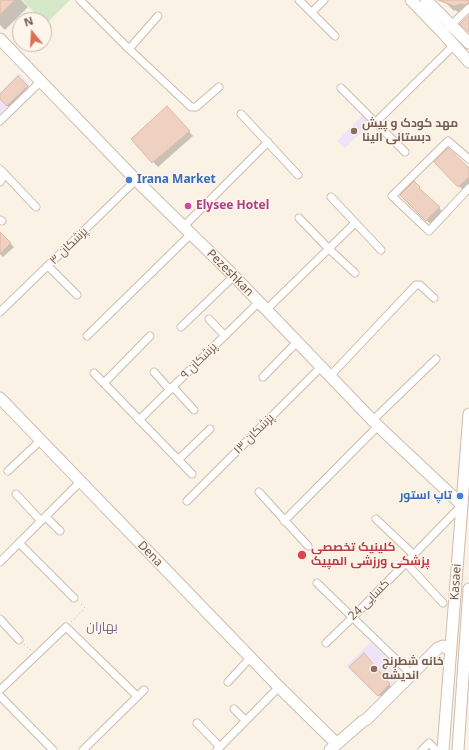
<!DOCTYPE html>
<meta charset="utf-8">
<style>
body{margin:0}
#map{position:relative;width:469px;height:750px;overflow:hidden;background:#fbf2e6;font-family:"Noto Sans",sans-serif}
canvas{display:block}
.north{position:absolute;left:12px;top:12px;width:40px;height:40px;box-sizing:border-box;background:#fef6ec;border:1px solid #c6b7ac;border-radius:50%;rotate:342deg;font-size:11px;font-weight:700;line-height:16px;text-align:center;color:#72594d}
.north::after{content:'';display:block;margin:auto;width:14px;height:18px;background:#dc6e54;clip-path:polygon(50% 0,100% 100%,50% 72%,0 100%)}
</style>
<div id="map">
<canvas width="469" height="750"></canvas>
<div class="north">N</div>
</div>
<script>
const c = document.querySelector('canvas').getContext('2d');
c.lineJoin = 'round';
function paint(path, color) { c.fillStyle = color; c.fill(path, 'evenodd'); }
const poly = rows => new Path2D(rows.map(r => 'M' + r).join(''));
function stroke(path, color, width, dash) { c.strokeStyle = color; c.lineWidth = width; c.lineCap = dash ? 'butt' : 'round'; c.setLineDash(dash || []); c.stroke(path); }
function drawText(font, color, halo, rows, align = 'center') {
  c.font = font + ' "Noto Sans",Cairo,sans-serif'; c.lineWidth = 3; c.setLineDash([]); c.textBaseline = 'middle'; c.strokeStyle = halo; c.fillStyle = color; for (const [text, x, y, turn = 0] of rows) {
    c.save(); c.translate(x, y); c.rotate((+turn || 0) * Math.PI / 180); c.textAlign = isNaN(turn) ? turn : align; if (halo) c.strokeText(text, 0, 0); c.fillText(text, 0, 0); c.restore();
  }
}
paint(poly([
 [19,73,30,85,0,115,0,92],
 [364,114,372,122,345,148,337,141],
 [371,642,401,672,401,675,378,697,346,666]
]), '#efe3f7');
paint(poly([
 [22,0,70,0,46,24,44,20,42,20]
]), '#d4e7c6');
paint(poly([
 [0,0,21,0,28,7,5,30,0,25],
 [443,0,469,0,469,14,461,14,455,10,454,11],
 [18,77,30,90,11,109,0,97,0,96],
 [171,112,193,136,158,167,132,139],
 [435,162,469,169,469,190,466,193],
 [414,183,446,215,433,227,402,195],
 [1,234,14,247,3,257,0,254],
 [367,658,392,688,382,698,350,667]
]), '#0003');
const building = poly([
 [0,0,15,0,0,15,0,0],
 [438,0,469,0,469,2,464,6,463,4,454,6,438,0],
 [469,16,469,32,460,24,469,16],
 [18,76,28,86,7,106,0,99,0,94,18,76],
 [167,106,190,131,152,163,131,139,167,106],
 [448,148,469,168,469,177,458,187,434,162,448,148],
 [414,181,420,187,419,188,440,207,426,221,400,195,414,181],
 [0,232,11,243,0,254,0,232],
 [364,653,390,684,378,696,349,667,364,653]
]);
paint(building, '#eed1c0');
stroke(building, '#e0b7a1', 1);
const street = poly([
 [80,0,129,49,191,107,196,107,219,87],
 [299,0,335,36],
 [312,12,324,0],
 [449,27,469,8],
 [129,49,158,16],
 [341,88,405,152],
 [241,114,298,175],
 [0,121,41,81],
 [376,122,454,45],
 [469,159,448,141,392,196,429,231,469,188],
 [0,169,36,207],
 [0,182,2,179,2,171],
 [331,197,381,250],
 [299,218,329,249,355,273],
 [0,220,2,221],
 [184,226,268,142],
 [48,266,77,295],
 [266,310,355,223],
 [0,312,136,180],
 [209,319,225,336],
 [181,327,234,276],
 [87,336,191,234],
 [154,372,170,390],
 [94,373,192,474],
 [330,376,416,285,420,285,434,298],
 [263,377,297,342],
 [104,383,150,336],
 [173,387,194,410],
 [139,420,259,302],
 [373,420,436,359],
 [179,459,210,429],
 [8,471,41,440],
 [259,492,308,546],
 [16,494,41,521],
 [187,501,321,367],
 [46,517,60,531],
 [376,519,414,555],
 [284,521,378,426],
 [19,543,74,598],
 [0,562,80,482],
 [406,563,443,603],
 [317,583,409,672],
 [0,619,19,640],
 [326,643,353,617,462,505],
 [228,682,250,658],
 [0,690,66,627,137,696],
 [0,696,53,750],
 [234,709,245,720],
 [197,723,220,747],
 [83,750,144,690],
 [217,750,279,687],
 [422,750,429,743,436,750]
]);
const secondary = poly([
 [411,0,443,33,469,62],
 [426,0,469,43],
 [0,39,136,180,234,276,378,426,462,505],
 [0,398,279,687,336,743],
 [330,750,363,721,367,719,438,648,443,646,450,650],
 [443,750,469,414],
 [458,750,469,589]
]);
stroke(street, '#ccbaad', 9);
stroke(secondary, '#d0bcae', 13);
stroke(poly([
 [71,622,85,608,79,602],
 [24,644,31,650]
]), '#d3b4a3', 1, [1, 3]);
stroke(street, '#fff', 7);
stroke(secondary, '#fff', 11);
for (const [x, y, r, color] of [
 [354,131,4,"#8d6e63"],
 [129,180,4,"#3f7fe0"],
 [188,206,4,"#d1479c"],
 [460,496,4,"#3f7fe0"],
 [302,555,5,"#e0444e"],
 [374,669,4,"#8d6e63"]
]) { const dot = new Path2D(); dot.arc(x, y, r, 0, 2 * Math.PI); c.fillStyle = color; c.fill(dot); stroke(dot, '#fef6ec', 1.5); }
drawText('bold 12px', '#785e54', '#fef6ec', [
 ["مهد کودک و پیش",362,124],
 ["دبستانی الینا",362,138],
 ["خانه شطرنج",382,662],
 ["اندیشه",382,676]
], 'left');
drawText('bold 12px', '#366cbe', '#fef6ec', [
 ["Irana Market",137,180],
 ["تاپ استور",452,496,"right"]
], 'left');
drawText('bold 12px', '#b23c85', '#fef6ec', [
 ["Elysee Hotel",196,206]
], 'left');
drawText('12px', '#72594d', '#fef6ec', [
 ["۳ پزشکان",69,246,-44],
 ["Pezeshkan",230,273,45],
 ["۹ پزشکان",199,361,-45],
 ["۱۳ پزشکان",254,434,-45],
 ["Dena",150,554,46],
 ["Kasaei",456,582,-86],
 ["کسایی 24",369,600,-45]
]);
drawText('bold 12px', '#be3a42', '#fef6ec', [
 ["کلینیک تخصصی",311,548],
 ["پزشکی ورزشی المپیک",311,562]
], 'left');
drawText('13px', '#7f658e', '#fef6ec', [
 ["بهاران",102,627]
]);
</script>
